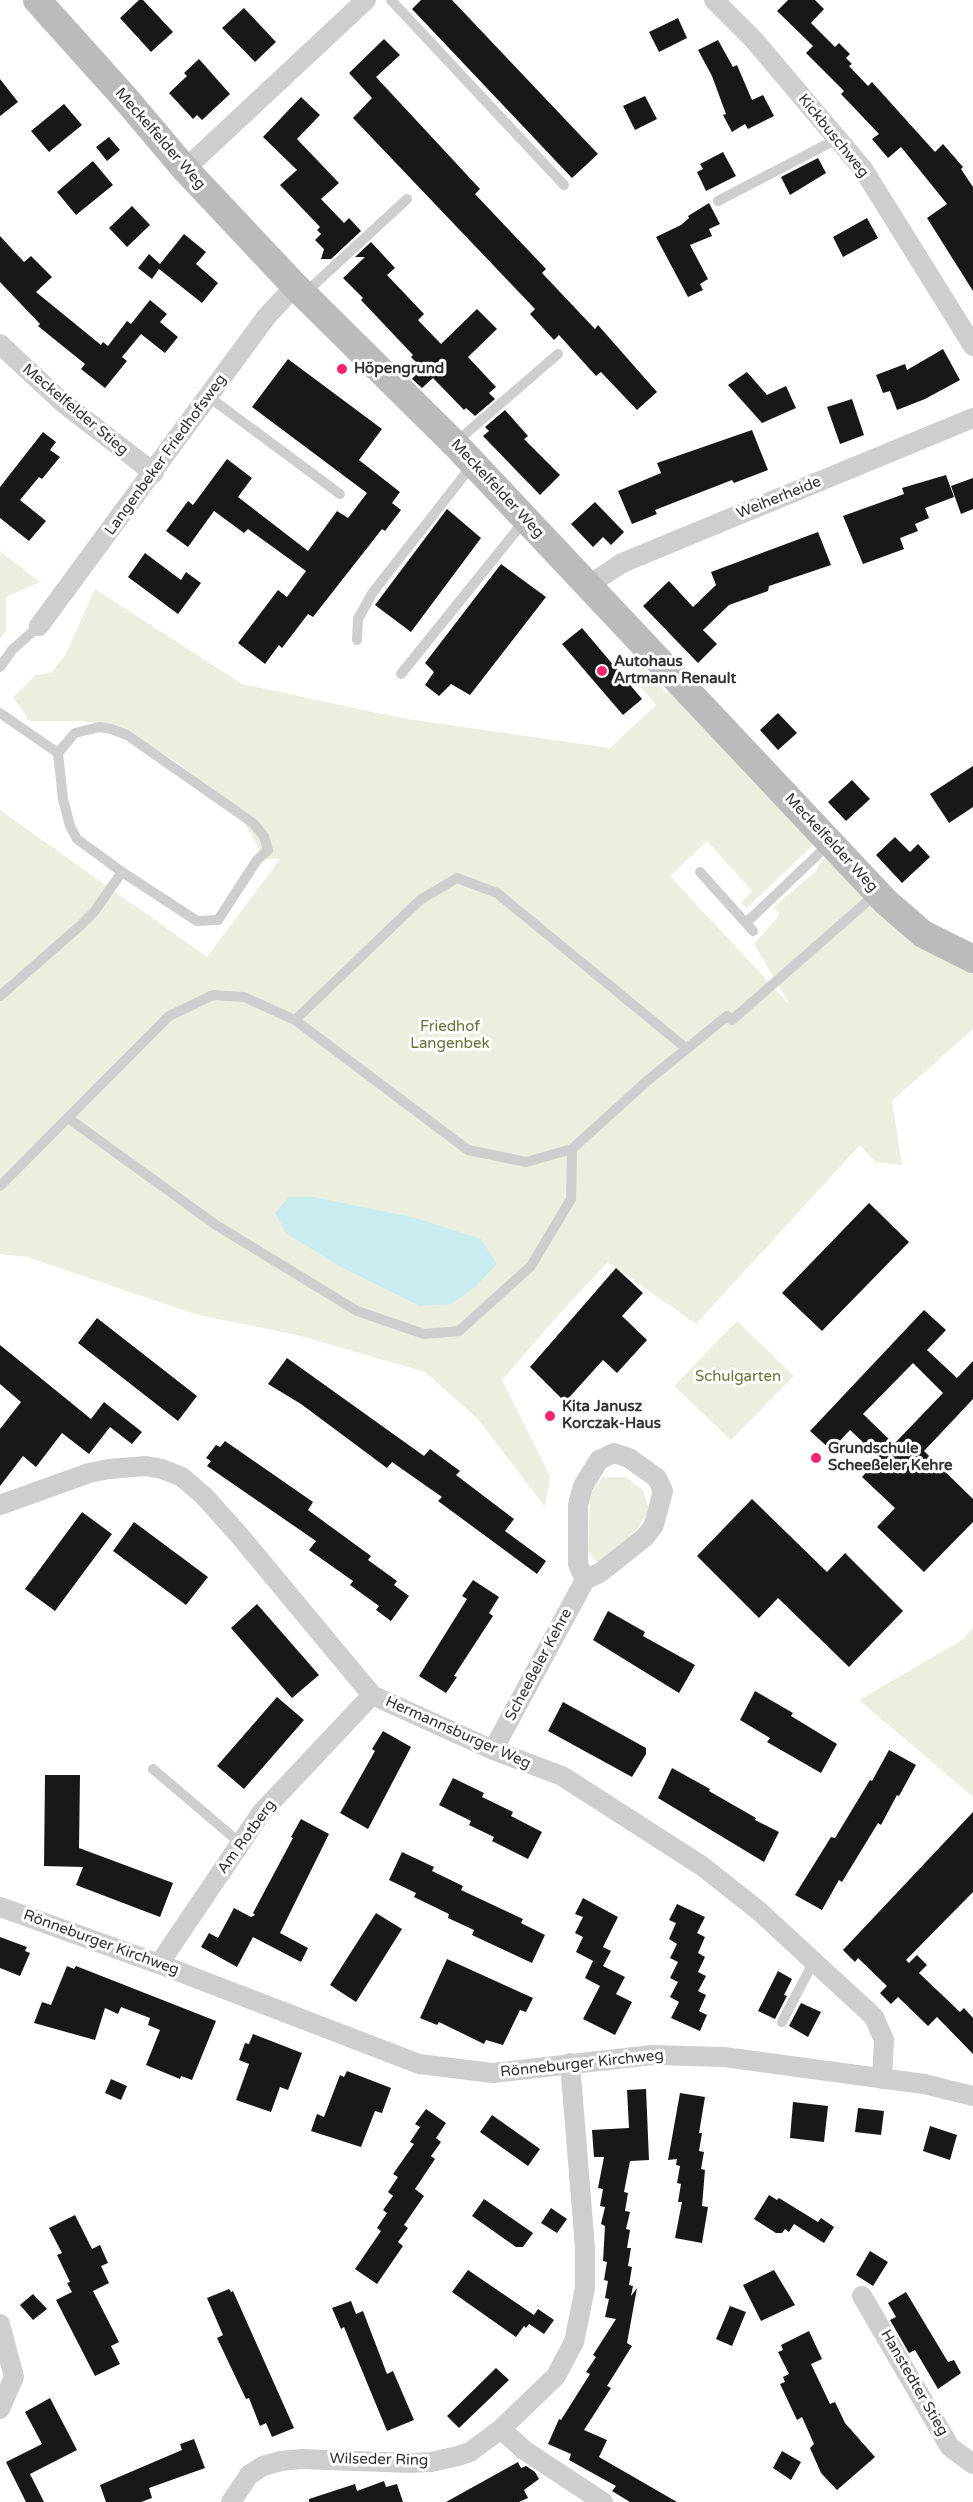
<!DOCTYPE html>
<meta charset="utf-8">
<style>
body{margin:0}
canvas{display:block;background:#fff}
</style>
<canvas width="973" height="2502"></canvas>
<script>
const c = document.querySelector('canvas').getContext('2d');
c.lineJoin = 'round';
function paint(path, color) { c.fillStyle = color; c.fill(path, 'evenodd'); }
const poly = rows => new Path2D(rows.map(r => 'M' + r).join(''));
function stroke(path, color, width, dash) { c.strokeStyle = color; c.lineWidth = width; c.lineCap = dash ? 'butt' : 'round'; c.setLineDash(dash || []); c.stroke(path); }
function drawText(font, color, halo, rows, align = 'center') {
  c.font = font + ' "Varela Round",sans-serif'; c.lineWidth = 6; c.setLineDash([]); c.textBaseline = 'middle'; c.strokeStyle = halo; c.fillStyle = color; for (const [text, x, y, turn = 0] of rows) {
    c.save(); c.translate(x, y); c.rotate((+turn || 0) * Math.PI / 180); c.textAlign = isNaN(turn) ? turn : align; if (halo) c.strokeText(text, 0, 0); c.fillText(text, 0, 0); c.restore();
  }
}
paint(poly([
 [0,551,40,582,6,597,6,631,0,638],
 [95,589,242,684,401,718,610,748,656,705,639,685,635,660,667,694,672,689,817,841,747,908,741,903,752,891,707,841,670,876,790,1005,754,944,780,914,774,907,815,872,828,851,973,968,973,1029,892,1101,902,1165,875,1162,860,1145,696,1324,608,1262,561,1312,502,1380,550,1476,545,1507,478,1419,425,1372,297,1335,198,1315,27,1257,0,1254,0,810,207,957,280,859,265,859,241,817,180,764,119,727,82,721,29,721,13,697,36,675,51,673,66,654],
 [737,1321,794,1376,731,1440,674,1386],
 [603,1477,626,1477,643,1490,649,1510,637,1529,599,1564,588,1552,590,1494],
 [973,1627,973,1797,859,1700,964,1639]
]), '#ecefdf');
paint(poly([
 [289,1197,313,1197,412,1217,481,1239,497,1264,475,1287,451,1304,420,1306,343,1268,287,1234,275,1213]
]), '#c9ecf0');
paint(poly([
 [139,0,143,0,173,32,151,52,120,18],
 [421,0,452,0,598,154,572,178,412,9],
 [788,0,815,0,824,9,811,23,835,47,839,43,850,54,846,58,852,64,849,66,868,86,872,82,935,152,943,144,963,167,961,169,973,187,973,291,927,218,947,204,901,147,888,158,872,139,879,134,841,94,844,91,806,53,813,46,777,11],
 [244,8,276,42,255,62,222,28],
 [678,18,687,38,659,52,649,32],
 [384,39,400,55,376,77,480,189,475,194,546,269,542,273,595,329,598,325,657,392,637,410,601,372,596,376,559,335,554,340,530,314,535,309,353,118,372,98,349,73],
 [718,40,733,67,737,65,752,100,763,95,774,116,748,129,745,124,732,132,723,115,726,114,712,76,698,50],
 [199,59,230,94,202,120,197,115,193,119,169,93,187,76,184,73],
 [0,79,18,102,0,116],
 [645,96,657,119,635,130,623,106],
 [301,97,320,115,297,139,339,183,321,199,344,223,349,218,361,231,331,259,321,259,324,249,315,240,321,234,317,230,320,227,280,185,297,170,263,137],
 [64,104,82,125,49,152,31,131],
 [109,137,120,150,107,161,96,147],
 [723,152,736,176,706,191,697,172,703,169,700,164],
 [818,158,826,173,790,195,781,177],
 [93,161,113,185,76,215,57,192],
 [709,203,720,224,709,229,712,236,690,245,708,279,700,284,703,290,688,297,656,237,681,225,689,218,688,216],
 [132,206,150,225,127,247,109,228],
 [867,218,878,238,843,257,833,237],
 [184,234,206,252,196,264,218,283,202,303,159,269,152,279,138,268,149,254,160,264],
 [0,236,24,262,31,256,52,277,36,292,101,345,103,342,108,346,127,321,131,324,150,300,167,314,160,322,178,337,165,353,141,334,122,357,127,361,105,388,81,369,85,364,38,326,40,324,0,282],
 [371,242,395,268,387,275,424,314,418,320,441,344,477,309,497,329,468,357,496,387,489,393,495,399,475,416,466,408,464,410,433,378,422,388,412,379,422,368,411,357,413,355,361,300,363,298,343,278,365,257,355,257],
 [943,349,960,380,925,399,897,410,890,391,883,393,876,375,905,364,907,370],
 [288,359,382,429,359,460,400,492,392,503,401,510,385,531,382,529,313,617,308,614,282,648,279,645,265,664,238,643,278,590,287,597,306,571,248,529,244,533,214,511,188,547,166,531,188,501,193,505,227,459,252,478,238,497,308,551,337,511,348,518,367,493,252,407],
 [747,372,767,395,786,386,796,408,762,423,728,385],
 [852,399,864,435,840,444,827,407],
 [505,410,528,436,524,439,560,475,540,495,483,436,489,431,485,427],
 [752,430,768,470,734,483,732,480,655,510,657,514,632,524,618,491,661,473,657,463],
 [43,432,56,442,50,450,60,457,42,479,39,477,20,500,46,521,29,541,0,518,0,487],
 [946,475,954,497,925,508,929,518,915,524,918,531,900,538,904,549,863,564,843,516,904,494,902,488],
 [973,478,973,509,961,514,951,486],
 [595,502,624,532,611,545,603,537,593,547,571,524],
 [447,509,481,538,411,632,375,605],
 [818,532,831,565,769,586,768,591,729,605,703,630,717,644,698,663,643,606,669,581,693,607,716,585,711,572],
 [145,553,181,580,186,572,201,583,178,614,128,577],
 [501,564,546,597,470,695,451,684,439,696,425,685,434,672,425,663],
 [582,628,642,699,623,715,562,644],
 [778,713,797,733,778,750,760,730],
 [973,766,973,807,949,823,930,794],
 [852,780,870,799,846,821,828,802],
 [895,837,910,852,918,844,930,857,902,883,876,855],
 [869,1203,909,1242,822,1331,782,1293],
 [616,1268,643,1293,622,1316,647,1340,617,1373,603,1360,565,1402,530,1367],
 [924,1310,946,1330,927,1350,957,1378,973,1361,973,1399,924,1451,973,1499,973,1522,924,1572,877,1527,895,1508,862,1477,880,1458,850,1430,831,1450,810,1431],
 [913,1363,943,1393,894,1444,863,1414],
 [97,1318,197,1396,178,1421,78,1343],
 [0,1345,91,1419,104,1402,142,1432,132,1444,110,1427,89,1454,62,1433,36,1467,23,1456,0,1486,0,1429,21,1402,0,1384],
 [287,1358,424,1456,430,1449,460,1471,456,1475,514,1519,505,1531,546,1561,537,1574,438,1501,442,1497,392,1462,387,1468,301,1404,268,1384],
 [225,1441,313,1502,308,1510,371,1556,368,1560,397,1581,394,1585,409,1596,391,1621,376,1610,379,1606,350,1585,353,1581,309,1550,316,1541,207,1466,211,1461,206,1458,216,1445,220,1447],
 [752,1499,827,1572,845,1553,903,1611,849,1667,778,1598,759,1618,697,1556],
 [82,1512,112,1534,55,1611,25,1589],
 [134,1522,208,1577,186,1605,113,1551],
 [473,1580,499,1597,489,1613,493,1616,454,1676,457,1677,446,1693,419,1676,467,1599,462,1596],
 [257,1604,319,1675,292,1698,231,1628],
 [608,1611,645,1632,643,1636,695,1665,679,1693,593,1640],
 [755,1691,793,1713,791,1716,837,1744,821,1773,767,1742,770,1738,740,1720],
 [277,1697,304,1720,244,1789,217,1766],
 [563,1702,646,1748,646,1754,632,1777,548,1731],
 [383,1731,411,1747,368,1829,340,1813,375,1751,372,1749],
 [889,1750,916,1765,899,1796,897,1795,881,1825,878,1823,842,1882,839,1880,822,1910,795,1895,831,1837,835,1838,870,1780,872,1781],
 [672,1768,710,1789,709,1791,756,1818,755,1820,779,1832,764,1862,658,1798],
 [45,1775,80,1775,79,1848,173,1883,160,1917,76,1885,83,1867,44,1866],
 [453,1778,484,1793,482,1797,513,1812,511,1816,542,1832,528,1859,492,1841,494,1837,469,1825,471,1821,439,1805],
 [973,1812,973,1892,906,1960,909,1963,917,1955,927,1965,919,1973,960,2012,964,2008,973,2018,973,2054,937,2017,928,2026,898,1997,891,2004,880,1993,887,1986,858,1958,855,1962,843,1950],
 [301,1819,329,1834,280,1933,308,1948,301,1962,253,1937,237,1967,201,1947,209,1933,218,1938,234,1908,251,1917,255,1915,253,1913,293,1838,291,1837],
 [402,1852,434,1867,432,1871,463,1886,461,1890,523,1919,521,1923,545,1935,532,1963,472,1935,474,1930,448,1918,449,1914,414,1897,416,1893,389,1880],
 [583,1898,618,1917,603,1947,611,1951,603,1966,625,1977,616,1994,632,2002,615,2035,583,2019,600,1986,585,1978,593,1961,599,1964,576,1952,583,1937,575,1933,583,1917,575,1914],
 [677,1904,705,1917,697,1933,705,1937,698,1953,705,1957,698,1972,706,1976,698,1991,706,1995,699,2011,707,2015,700,2031,671,2018,679,2002,670,1997,678,1982,670,1978,678,1962,670,1958,677,1944,669,1939,676,1923,669,1920],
 [376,1913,402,1929,356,2002,330,1985],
 [0,1937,27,1947,25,1951,30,1953,20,1976,0,1968],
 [447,1959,533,1998,526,2012,520,2010,503,2045,486,2040,484,2044,439,2022,437,2025,420,2018],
 [67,1966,74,1969,76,1966,216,2021,192,2080,181,2076,180,2079,146,2065,160,2030,148,2025,150,2018,121,2007,118,2014,105,2008,95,2040,34,2023,42,2002,51,2005],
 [778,1971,792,1979,784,1995,787,1996,775,2019,758,2011],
 [801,2003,821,2012,808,2037,789,2026],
 [253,2034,302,2053,288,2090,280,2087,271,2112,236,2100,249,2064,239,2060,245,2043,249,2044],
 [347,2071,391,2088,382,2113,375,2111,361,2147,311,2131,317,2114,324,2117,340,2075,344,2077],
 [111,2079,127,2086,121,2100,105,2093],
 [646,2089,649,2160,630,2161,624,2192,628,2193,625,2211,630,2212,626,2229,630,2230,627,2248,631,2248,628,2266,632,2267,629,2285,633,2286,631,2296,637,2288,627,2343,632,2346,607,2386,611,2388,584,2430,607,2440,599,2457,677,2502,630,2502,612,2491,616,2486,569,2460,571,2454,548,2444,559,2419,561,2420,590,2374,586,2372,596,2357,593,2355,616,2319,605,2317,609,2299,605,2298,608,2281,604,2280,607,2262,603,2261,605,2226,601,2224,605,2207,600,2206,603,2189,598,2188,604,2157,594,2157,592,2130,629,2128,627,2090],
 [680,2093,705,2097,699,2133,702,2133,699,2151,704,2152,701,2169,705,2170,702,2206,708,2207,702,2243,675,2238,682,2202,678,2202,681,2184,677,2183,680,2166,676,2165,677,2159,668,2160],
 [793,2102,828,2106,824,2142,790,2138],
 [858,2108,884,2111,881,2135,855,2132],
 [426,2109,446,2123,436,2138,441,2142,431,2156,435,2159,415,2189,424,2196,404,2225,408,2228,398,2242,403,2246,377,2284,355,2269,381,2231,377,2228,387,2213,383,2210,393,2196,388,2192,398,2177,393,2174,414,2144,410,2142,420,2127,415,2124],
 [492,2115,540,2149,528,2166,480,2132],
 [930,2126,957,2135,950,2160,923,2151],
 [769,2195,777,2200,779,2198,818,2222,821,2218,834,2227,824,2243,794,2224,789,2232,785,2229,782,2233,776,2233,754,2219],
 [484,2199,533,2233,523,2247,516,2247,472,2216],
 [551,2208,567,2219,557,2233,541,2223],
 [75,2215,92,2249,100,2245,108,2263,101,2266,109,2283,93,2291,119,2342,111,2346,120,2364,95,2376,56,2300,72,2292,67,2283,70,2282,57,2255,62,2253,49,2228],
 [870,2251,888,2262,873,2286,856,2275],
 [468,2270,534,2315,538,2309,554,2320,544,2334,529,2324,526,2328,524,2326,516,2337,452,2292],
 [774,2270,795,2305,761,2321,743,2285],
 [229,2289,231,2292,233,2291,294,2428,272,2437,266,2423,260,2426,249,2398,246,2399,217,2338,223,2335,207,2298],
 [906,2292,948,2362,954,2360,961,2373,938,2389,915,2350,909,2353,890,2320,896,2317,888,2303],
 [33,2294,47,2309,33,2320,20,2305],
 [351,2301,356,2314,363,2311,387,2374,393,2371,414,2420,387,2431,344,2327,341,2329,332,2308],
 [730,2306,746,2312,732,2346,716,2339],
 [809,2331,822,2359,811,2364,830,2404,835,2402,845,2423,875,2457,837,2490,821,2473,810,2448,814,2444,802,2417,797,2420,780,2384,785,2382,783,2377,789,2374,778,2352,783,2350,781,2345],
 [496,2368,509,2380,459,2428,447,2416],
 [50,2398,77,2450,30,2474,44,2502,26,2502,6,2462,42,2444,25,2412],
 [194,2439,205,2468,149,2488,152,2498,141,2502,106,2502,100,2485,182,2450,180,2444],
 [782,2451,801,2462,791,2480,773,2468],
 [518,2462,521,2468,526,2466,535,2472,539,2479,524,2490,528,2498,519,2502,446,2502],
 [384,2481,386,2487,397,2484,403,2502,309,2502,309,2499,355,2484,357,2491]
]), '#181818');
stroke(poly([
 [391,0,564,185],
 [718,201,837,139],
 [304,294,407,199],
 [209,397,340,494],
 [456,442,558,354],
 [357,640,358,619,373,592,473,464],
 [0,667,12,650,39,626],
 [401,674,525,520],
 [0,713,58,753,63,799,70,826,77,839,122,872,197,921,218,920,257,860,268,850,264,836,253,823,127,735,111,729,99,727,75,733,58,753],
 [700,872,753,931],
 [748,921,830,843],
 [0,996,81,925,94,912,122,872],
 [295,1020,420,900,457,878,497,893,687,1049],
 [68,1118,216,1225,357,1311,424,1334,459,1331,531,1266,571,1199,572,1149],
 [0,1186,169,1016,213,995,244,997,295,1020,468,1150,526,1162,572,1149,647,1081,727,1016,732,1020,877,893],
 [153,1769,240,1843],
 [782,2022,814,1961]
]), '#cecece', 10);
stroke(poly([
 [714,0,754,40,863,169,973,346],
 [185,169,366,0],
 [0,344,62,402,154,473],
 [589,585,622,563,973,418],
 [39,626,267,316,295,286],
 [0,1505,89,1473,109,1469,146,1466,162,1469,182,1477,204,1496,239,1535,372,1695,493,1750,562,1776,702,1866,759,1911,874,2017,884,2040,882,2079],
 [493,1750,585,1580,601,1572,645,1537,654,1525,663,1491,657,1478,629,1458,614,1453,599,1460,583,1486,578,1505,578,1564,585,1580],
 [0,1907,159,1964,419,2064,493,2073,652,2055,724,2057,924,2084,973,2096],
 [159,1964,261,1813,372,1695],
 [862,2296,950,2447,973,2464],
 [0,2324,14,2377,0,2409],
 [501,2429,524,2450,603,2502],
 [231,2502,249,2475,263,2466,281,2461,301,2459,411,2463,431,2462,458,2456,470,2452,501,2429,556,2376,574,2342,585,2288,585,2248,570,2063]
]), '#cecece', 20);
stroke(poly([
 [37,0,125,98,185,169,295,286,455,444,886,902,923,934,973,959]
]), '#bbb', 28);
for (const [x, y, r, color] of [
 [342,369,6,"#f7256e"],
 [602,671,6,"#f7256e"],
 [550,1416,6,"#f7256e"],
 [816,1458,6,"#f7256e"]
]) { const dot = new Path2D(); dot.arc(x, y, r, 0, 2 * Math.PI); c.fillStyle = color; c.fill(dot); stroke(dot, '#fff', 2); }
drawText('15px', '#313131', '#fff', [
 ["Kickbuschweg",833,136,51],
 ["Meckelfelder Weg",160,139,49],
 ["Meckelfelder Stieg",75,410,40],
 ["Langenbeker Friedhofsweg",166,455,-54],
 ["Meckelfelder Weg",497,489,47],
 ["Weiherheide",779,498,-22],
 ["Meckelfelder Weg",831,843,47],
 ["Scheeßeler Kehre",539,1665,-62],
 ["Hermannsburger Weg",458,1733,24],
 ["Am Rotberg",247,1837,-54],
 ["Rönneburger Kirchweg",101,1943,20],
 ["Rönneburger Kirchweg",582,2064,-6],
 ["Hanstedter Stieg",914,2383,60],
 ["Wilseder Ring",379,2460,1]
]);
drawText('bold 15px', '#313131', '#fff', [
 ["Höpengrund",354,369],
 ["Autohaus",614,662],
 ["Artmann Renault",614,679],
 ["Kita Janusz",562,1407],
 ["Korczak-Haus",562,1424],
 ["Grundschule",828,1449],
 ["Scheeßeler Kehre",828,1466]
], 'left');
drawText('15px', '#647339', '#fff', [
 ["Friedhof",450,1027],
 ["Langenbek",450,1044],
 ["Schulgarten",738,1377]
]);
</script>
